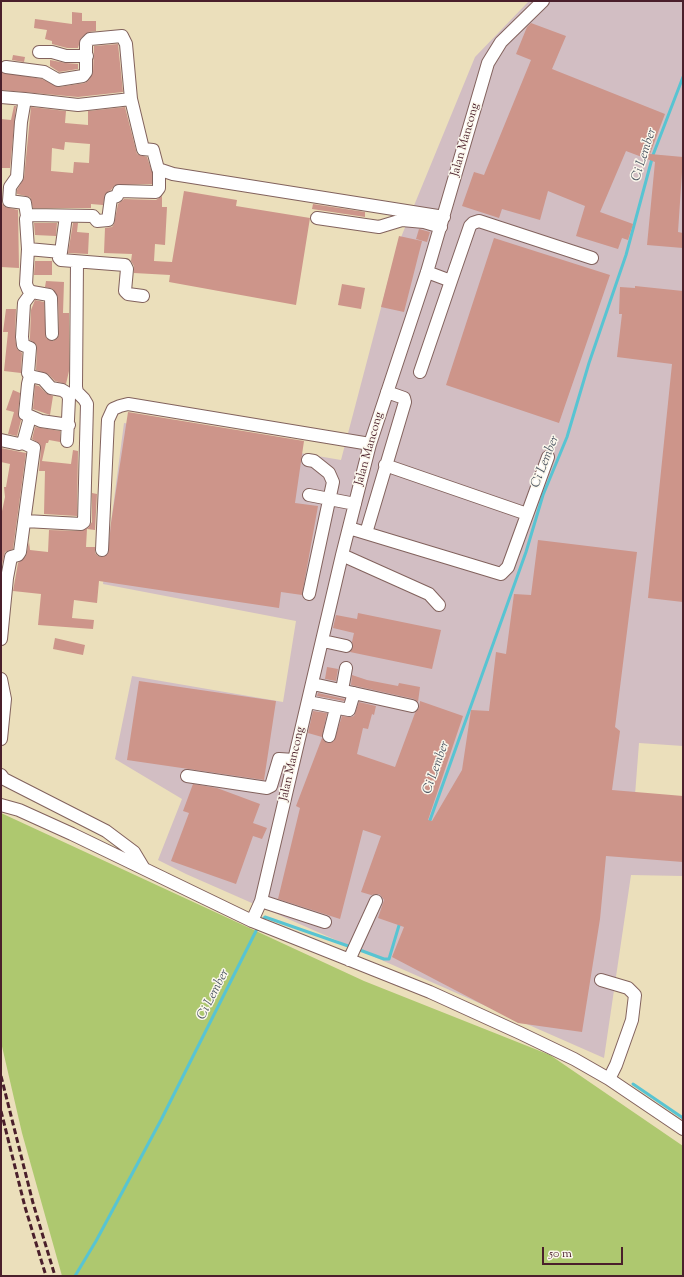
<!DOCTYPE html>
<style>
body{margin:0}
#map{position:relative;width:684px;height:1277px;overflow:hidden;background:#ebdfbb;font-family:"Sorts Mill Goudy",serif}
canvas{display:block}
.frame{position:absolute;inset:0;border:2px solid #4a1f2b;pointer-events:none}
.scale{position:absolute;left:542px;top:1247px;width:81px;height:18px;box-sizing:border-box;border:2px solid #4a1f2b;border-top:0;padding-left:5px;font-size:12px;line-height:14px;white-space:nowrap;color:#4a1f2b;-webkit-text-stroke:3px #fbf7ec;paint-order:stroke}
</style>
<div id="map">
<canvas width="684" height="1277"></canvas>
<div class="frame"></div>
<div class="scale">50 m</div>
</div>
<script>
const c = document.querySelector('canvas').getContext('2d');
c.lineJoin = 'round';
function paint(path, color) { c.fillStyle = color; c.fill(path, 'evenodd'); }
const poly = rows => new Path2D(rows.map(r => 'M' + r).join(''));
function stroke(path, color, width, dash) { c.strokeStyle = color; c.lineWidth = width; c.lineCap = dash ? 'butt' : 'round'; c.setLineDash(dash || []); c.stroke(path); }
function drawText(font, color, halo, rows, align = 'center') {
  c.font = font + ' "Sorts Mill Goudy",serif'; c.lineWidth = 3; c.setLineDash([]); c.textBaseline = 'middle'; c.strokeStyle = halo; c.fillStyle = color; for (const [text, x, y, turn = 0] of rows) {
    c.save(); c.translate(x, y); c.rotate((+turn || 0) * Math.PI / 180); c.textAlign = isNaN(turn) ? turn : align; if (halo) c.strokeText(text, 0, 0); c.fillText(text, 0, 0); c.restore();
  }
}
paint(poly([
 [529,1,683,1,683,746,639,743,635,795,683,798,683,876,631,875,604,1058,186,874,158,860,182,799,115,759,132,676,283,702,296,621,103,584,124,423,341,460,397,247,475,57]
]), '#d2bec3');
paint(poly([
 [1,813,364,981,550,1055,683,1146,683,1276,62,1276,22,1133,1,1042]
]), '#aec86f');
stroke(poly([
 [429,823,526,552,543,495,567,437,589,363,626,255,653,155,683,77],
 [262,921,265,917,351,947],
 [357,949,384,959,389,959,400,922],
 [633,1084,683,1118],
 [75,1276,96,1241,161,1120,258,927]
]), '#58c4d2', 3);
paint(poly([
 [72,12,82,13,82,21,96,21,96,31,89,32,81,38,78,48,67,48,52,44,52,41,45,39,47,30,34,28,35,19,72,24],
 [531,23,566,36,552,69,665,114,650,154,683,157,678,232,683,233,683,248,647,245,655,162,626,151,600,212,633,224,628,240,622,238,618,249,576,236,585,206,548,191,540,220,502,209,499,218,462,206,474,172,484,175,531,60,516,54,527,27],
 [118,44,123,92,78,97,1,90,1,72,42,79,59,87,85,83,89,80,93,72,94,46],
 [13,55,25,57,24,62,12,60],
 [50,60,66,63,78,64,78,69,59,72,50,66],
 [14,106,16,106,10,168,1,168,1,119,11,120],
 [31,107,66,111,65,123,88,125,88,111,125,107,137,154,147,157,152,172,152,184,115,185,111,190,105,194,103,205,91,204,91,208,33,208,30,197,17,194,17,190,24,178],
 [65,142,90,144,89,163,74,162,73,173,51,171,52,148,64,150],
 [184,191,237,200,236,206,310,218,296,305,169,282,170,275,134,273,134,266,131,261,132,254,104,253,105,228,112,227,114,224,118,204,124,199,156,200,162,196,162,207,167,207,165,245,155,244,154,261,172,262],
 [1,202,5,207,18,210,19,268,1,267],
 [313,204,365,212,365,217,312,209],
 [34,223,57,223,56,236,35,235],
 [73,223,78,223,77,232,89,233,88,254,68,253],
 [419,229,430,232,427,242,416,239],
 [399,236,422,241,404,312,381,307],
 [494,238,610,275,559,423,446,385],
 [35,261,52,261,52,275,34,275],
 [46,281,64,282,63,313,69,313,69,371,66,384,55,381,48,374,36,370,37,348,36,344,30,340,30,337,31,310,35,300,44,302,46,338,53,341,58,338,59,334,58,297,53,289,45,287],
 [342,284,365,288,361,309,338,305],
 [635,286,683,291,683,602,648,598,672,364,617,357,622,314,619,314,620,287,635,288],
 [6,309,16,309,15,338,17,349,22,353,21,373,4,371,8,332,3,332],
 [35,385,39,386,46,393,53,396,50,415,33,409],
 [13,390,20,393,18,414,21,420,17,436,8,434,14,412,6,410],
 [128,412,304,441,295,503,318,506,302,595,281,592,279,608,99,581,97,603,74,600,72,618,94,620,93,629,38,625,41,594,13,591,18,563,26,556,29,542,30,550,48,552,49,530,81,531,88,528,92,522,92,493,97,494,95,530,87,529,86,547,95,547,95,553,98,556,102,557,108,554,111,523],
 [35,427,60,431,60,442,49,440,48,443,46,443,42,461,71,464,73,450,78,451,77,516,44,514,45,471,39,471,41,449,40,444,32,439],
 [1,448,26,453,13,549,5,552,1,569,1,516,5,497,4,487,6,487,10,464,1,462],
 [538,540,637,552,615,727,620,731,612,790,683,796,683,862,606,856,600,919,582,1032,518,1023,392,957,404,927,378,918,384,900,382,897,379,894,371,895,361,892,381,836,363,830,340,919,278,899,300,808,296,806,322,738,327,743,334,741,342,716,351,717,354,716,359,702,376,706,374,715,372,714,368,729,363,728,357,754,395,767,415,713,419,708,420,701,463,716,428,820,432,821,462,770,471,710,489,711,496,652,506,654,514,594,531,595],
 [358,613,441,630,432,669,350,652,353,647,352,642,354,633,333,628,336,615,357,619],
 [55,638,85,645,83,655,53,649],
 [327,667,338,669,336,681,325,679],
 [352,675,367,680,398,686,399,683,420,687,418,702,414,699,351,685],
 [139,681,276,701,264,780,127,760],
 [318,693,345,699,344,701,317,696],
 [313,711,327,713,322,737,308,733],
 [193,784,217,788,260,804,253,823,267,828,262,839,253,836,236,884,171,861,189,813,183,811]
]), '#cd958a');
const minor = poly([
 [39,52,52,52,66,56,87,56],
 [6,67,44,72,58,80,83,76,86,72,86,43,90,39,122,36,126,44,131,99,143,149,153,150,158,169,173,174,444,217],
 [1,97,25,99],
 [27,216,25,203,9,201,10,187,17,177,21,122,25,99,78,105,131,99],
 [317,218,379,227,402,220,424,222,441,227],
 [28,249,61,252,59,258,61,260,125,265,127,269,125,291,128,294,143,296],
 [61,252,66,216],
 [451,281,470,226,473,223,479,221,592,258],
 [32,292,49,295,51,298,52,334],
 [420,372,451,281,427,272],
 [30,376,28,384,25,414,41,421,69,425],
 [1,440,19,444,23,443,30,417],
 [67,441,69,398,67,393,62,390,51,388,43,379,30,376,28,373,30,348,23,345,22,337,24,303,32,292,28,289,26,284,28,249,26,219,27,216,30,215,93,216,97,221,108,220,111,198,117,196,119,191,156,192,159,188,159,170],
 [308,460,314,461,329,473,333,482,309,594],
 [385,465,527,514],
 [309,495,355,504],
 [25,521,81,524,84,522,87,404,84,399,77,392,76,387,77,262],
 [349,528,501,574,508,567,548,457],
 [366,533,405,402,404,398,387,392],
 [102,550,108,420,113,409,120,406,128,404,370,444],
 [342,555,429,594,439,605],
 [1,639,7,578,11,557,18,555,20,552,34,448,23,443],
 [323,641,346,646],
 [1,679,5,699,1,739],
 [313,684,412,706],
 [342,690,346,668],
 [308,702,349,710,354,693],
 [329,736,336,708],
 [1,775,4,779,106,831,134,852,143,867],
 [187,776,267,788,271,786,279,759,294,760],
 [1,805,19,810,72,834,252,921,430,992,520,1033,574,1059,609,1079,683,1129],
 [261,901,325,922],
 [252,921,261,901,342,555,370,444,427,272,488,63,501,42,543,1],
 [349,960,376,901],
 [601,980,628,988,635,995,632,1020,616,1065,609,1079]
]);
stroke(minor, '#82625d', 14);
stroke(minor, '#fff', 12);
stroke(poly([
 [1,1076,33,1203,55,1276],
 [1,1111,25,1207,46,1276]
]), '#4a1f2b', 3, [6, 3]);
drawText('12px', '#4a1f2b', '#fbf7ec', [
 ["Jalan Mancong",466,140,-74],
 ["Jalan Mancong",370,449,-74],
 ["Jalan Mancong",293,764,-77]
]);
drawText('italic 13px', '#4f5965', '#fbf7ec', [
 ["Ci Lember",645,155,-72],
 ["Ci Lember",546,462,-68],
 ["Ci Lember",437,768,-70],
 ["Ci Lember",214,995,-63]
]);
</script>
